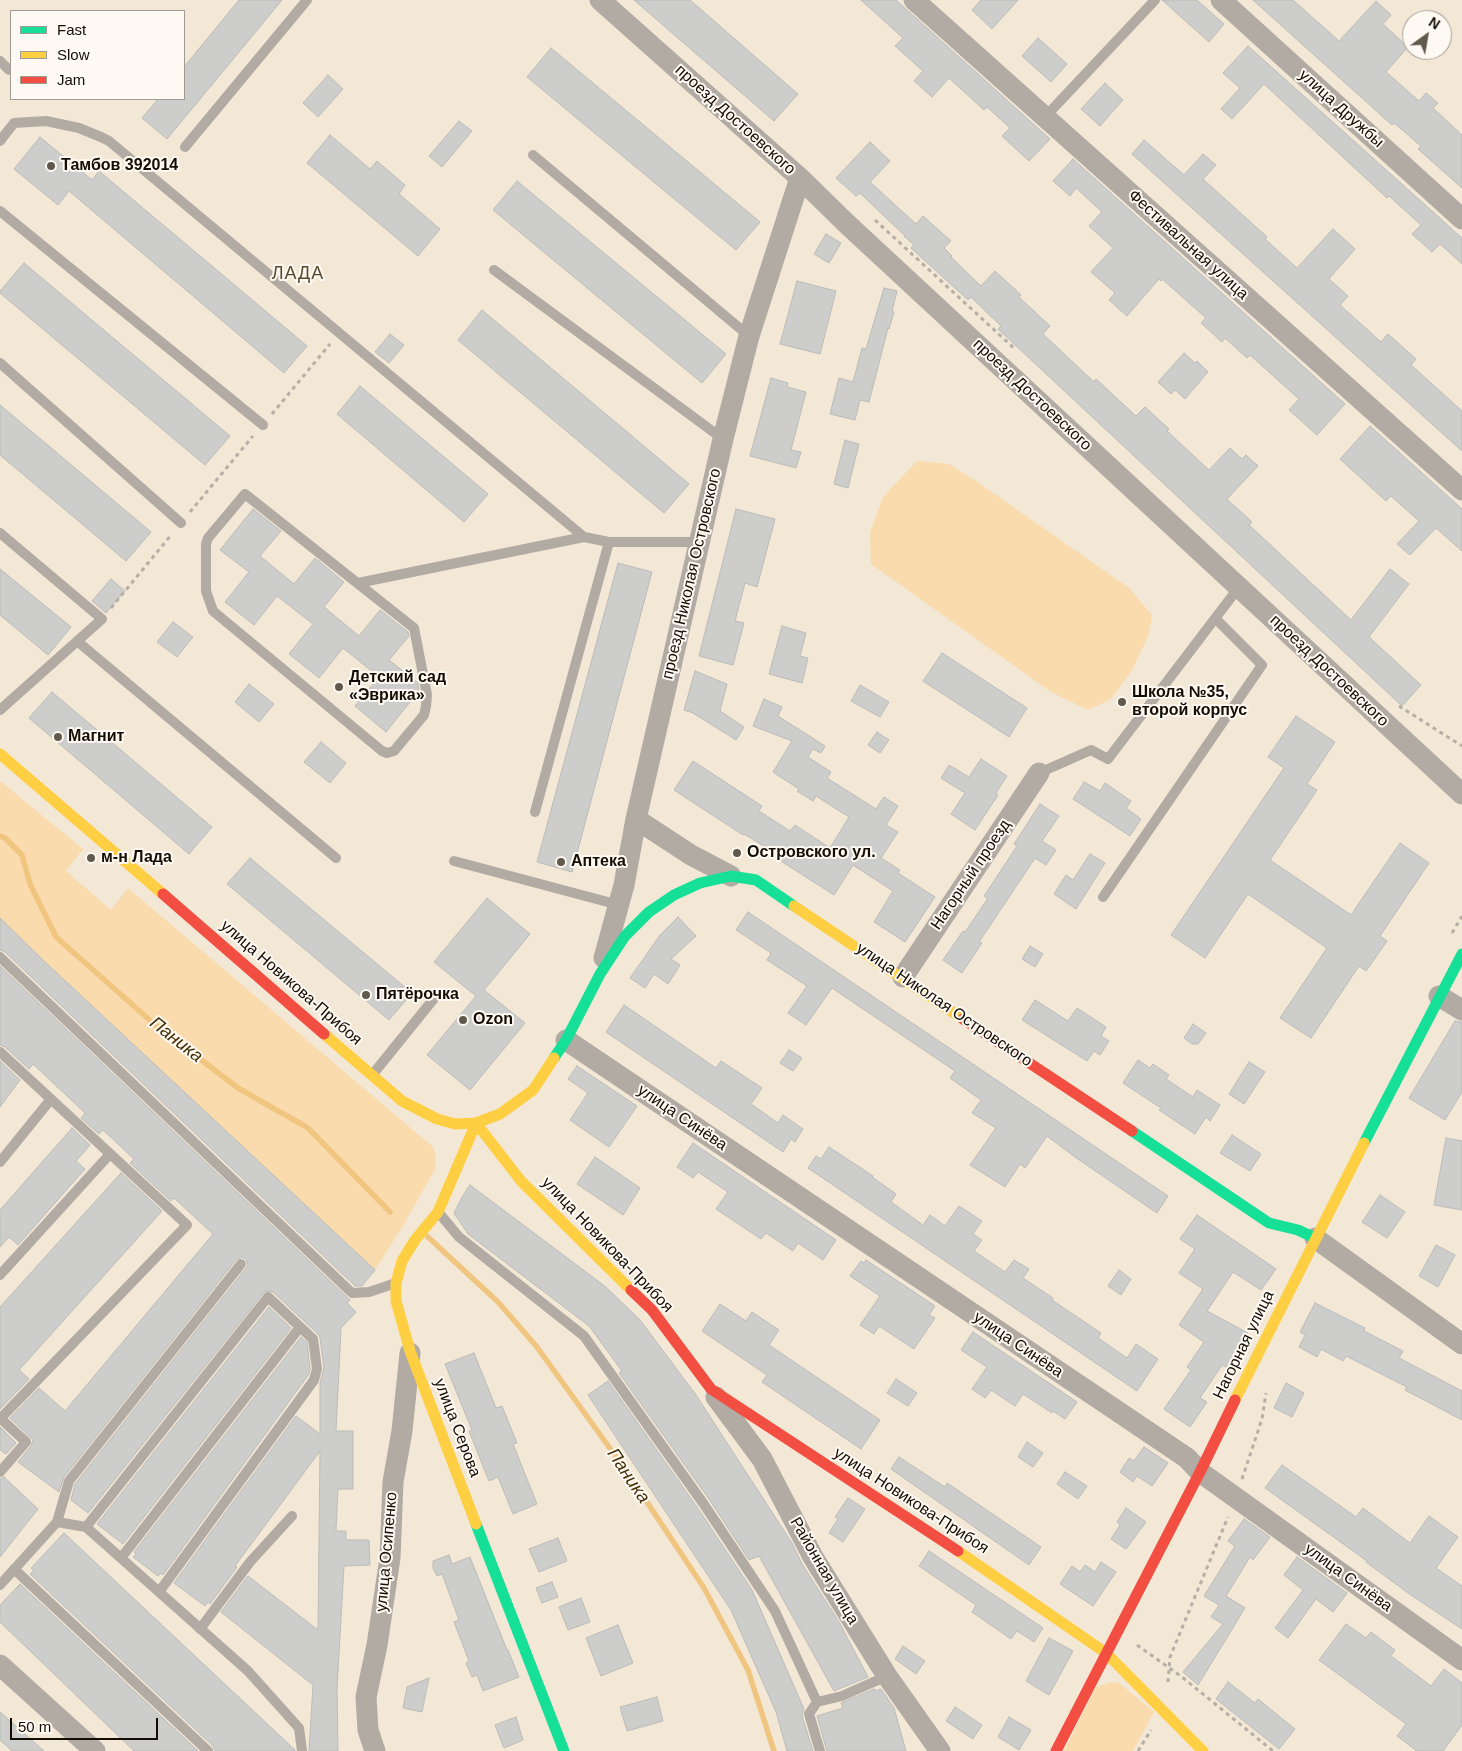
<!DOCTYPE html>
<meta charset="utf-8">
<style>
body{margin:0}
#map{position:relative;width:1462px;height:1751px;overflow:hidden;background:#f3e7d6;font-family:Arial,sans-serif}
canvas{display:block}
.legend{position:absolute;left:10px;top:10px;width:175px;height:90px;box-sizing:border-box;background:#fef9f3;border:1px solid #a09b93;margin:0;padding:6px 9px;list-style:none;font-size:15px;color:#140d03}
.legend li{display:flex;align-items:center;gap:10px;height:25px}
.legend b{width:25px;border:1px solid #a09b93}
.north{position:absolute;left:1402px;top:10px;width:50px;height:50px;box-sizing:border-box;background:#fef9f3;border:1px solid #a09b93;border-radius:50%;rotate:32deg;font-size:14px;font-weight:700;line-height:20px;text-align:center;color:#140d03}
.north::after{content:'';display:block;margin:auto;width:18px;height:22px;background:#62594d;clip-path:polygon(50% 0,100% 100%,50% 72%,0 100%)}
.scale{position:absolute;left:10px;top:1718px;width:148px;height:22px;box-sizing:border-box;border:2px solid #140d03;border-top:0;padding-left:6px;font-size:15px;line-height:18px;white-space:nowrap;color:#140d03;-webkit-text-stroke:4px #fef9f3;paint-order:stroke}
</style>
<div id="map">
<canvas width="1462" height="1751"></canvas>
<ul class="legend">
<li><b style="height:6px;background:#16e098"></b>Fast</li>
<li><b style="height:6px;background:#ffcf43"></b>Slow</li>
<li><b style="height:6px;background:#f24e42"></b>Jam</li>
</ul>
<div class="north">N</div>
<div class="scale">50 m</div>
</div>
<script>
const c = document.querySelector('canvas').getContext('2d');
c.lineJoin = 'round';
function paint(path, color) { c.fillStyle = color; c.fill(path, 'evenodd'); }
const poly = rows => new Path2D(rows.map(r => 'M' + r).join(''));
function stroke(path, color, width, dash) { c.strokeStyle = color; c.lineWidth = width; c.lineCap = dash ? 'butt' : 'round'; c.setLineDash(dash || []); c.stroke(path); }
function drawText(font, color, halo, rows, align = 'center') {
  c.font = font + ' Arial,sans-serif'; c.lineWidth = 4; c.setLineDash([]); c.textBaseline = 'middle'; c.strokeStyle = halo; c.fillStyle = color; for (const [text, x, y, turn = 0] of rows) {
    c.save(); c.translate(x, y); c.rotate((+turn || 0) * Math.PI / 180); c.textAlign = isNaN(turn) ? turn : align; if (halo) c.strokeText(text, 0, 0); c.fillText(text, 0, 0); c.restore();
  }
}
paint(poly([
 [917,461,949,464,976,481,1129,588,1152,615,1149,634,1132,670,1111,699,1088,710,1051,692,871,564,870,533,883,497],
 [0,781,83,849,66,871,111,910,128,888,433,1147,436,1157,435,1169,404,1224,375,1270,44,961,0,918],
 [1111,1682,1119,1683,1154,1712,1133,1751,1064,1751,1096,1687]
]), '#f9dbad');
stroke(poly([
 [0,836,5,838,22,855,30,884,56,937,153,1023,238,1088,308,1128,390,1212],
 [428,1237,498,1302,537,1347,627,1472,704,1588,748,1670,774,1751]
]), '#f0c57f', 5.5);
const building = poly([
 [239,0,282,0,167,139,142,118,158,99,184,99,184,67,239,0],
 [634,0,690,0,798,94,774,121,634,0],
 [861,0,896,0,1050,139,1029,161,1002,136,1010,128,987,107,984,110,949,78,932,97,914,81,923,71,895,46,903,38,861,0],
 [981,0,1018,0,992,29,972,10,981,0],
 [1162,0,1197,0,1224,24,1209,42,1162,0],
 [1253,0,1293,0,1339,41,1376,1,1391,15,1383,24,1408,47,1386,72,1419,101,1426,93,1438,103,1433,108,1462,135,1462,188,1418,149,1421,146,1394,123,1392,125,1253,0],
 [1038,38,1067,64,1051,82,1022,56,1038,38],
 [1248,46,1462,238,1462,264,1440,244,1432,252,1412,234,1421,225,1389,196,1387,198,1264,84,1232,119,1221,109,1240,88,1223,73,1248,46],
 [551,48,760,222,736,250,527,77,551,48],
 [328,75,343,89,318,117,303,103,328,75],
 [1105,83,1123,100,1100,126,1081,109,1105,83],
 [459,121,472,131,442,167,429,156,459,121],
 [330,135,370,169,377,161,405,185,399,194,440,229,418,256,307,163,330,135],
 [40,137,92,180,99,171,307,346,284,373,69,191,58,205,14,169,40,137],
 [1144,140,1184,175,1203,154,1216,165,1203,179,1267,237,1265,239,1297,268,1333,229,1355,249,1329,279,1348,296,1340,305,1381,342,1388,334,1416,359,1411,365,1462,411,1462,451,1132,154,1144,140],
 [870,142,890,161,870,182,916,224,923,216,951,241,944,248,952,256,951,257,981,286,995,271,1021,295,1019,297,1050,326,1043,334,1094,382,1096,379,1136,416,1145,407,1169,429,1167,431,1209,470,1230,448,1242,459,1246,455,1258,466,1227,499,1252,522,1249,525,1351,620,1390,569,1409,584,1369,637,1421,685,1402,706,998,329,1001,326,971,297,968,300,911,248,914,245,904,236,905,236,860,193,856,196,836,178,870,142],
 [1073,159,1345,404,1317,435,1289,410,1299,399,1250,355,1247,358,1225,338,1222,342,1201,323,1206,318,1162,279,1161,281,1159,279,1127,316,1109,300,1115,293,1091,272,1113,248,1089,226,1102,212,1076,188,1070,196,1053,181,1073,159],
 [517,181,726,354,702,383,493,210,517,181],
 [826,234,841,243,829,263,814,254,826,234],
 [24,263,230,436,205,465,0,293,0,291,24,263],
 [797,281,836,291,820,354,780,344,797,281],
 [884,288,897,291,892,311,894,312,889,329,888,328,869,402,860,400,855,420,830,414,839,378,853,382,862,348,866,349,884,288],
 [482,310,689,484,664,513,458,340,482,310],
 [390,334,404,345,389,363,375,352,390,334],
 [1184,353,1195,363,1197,361,1208,372,1185,399,1175,390,1171,394,1158,382,1184,353],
 [771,378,788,383,787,387,806,392,791,450,801,452,796,468,750,456,771,378],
 [360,386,488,494,464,522,337,414,360,386],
 [0,405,151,532,126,561,0,455,0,405],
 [1370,426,1462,509,1462,551,1436,528,1410,555,1397,544,1419,521,1391,496,1386,501,1340,459,1370,426],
 [845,440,859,444,848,488,834,484,845,440],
 [253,509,281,531,260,556,294,584,315,558,344,582,324,607,359,636,380,610,408,632,409,636,389,660,418,683,419,691,386,732,355,706,379,677,343,648,319,678,289,654,313,624,277,596,254,625,225,602,249,572,220,550,253,509],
 [736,509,775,519,757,587,745,583,735,621,744,623,733,665,699,656,736,509],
 [618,563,652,572,572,872,537,862,618,563],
 [0,569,71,627,48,655,0,615,0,569],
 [111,579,125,591,106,613,92,601,111,579],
 [173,622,193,637,177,657,157,642,173,622],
 [782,626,806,633,800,656,808,658,802,683,769,674,782,626],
 [942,653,1027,708,1009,737,923,681,942,653],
 [695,671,727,684,720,711,744,727,736,740,693,713,684,710,695,671],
 [249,684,274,704,259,722,235,702,249,684],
 [860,685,889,702,880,717,851,701,860,685],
 [52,692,212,827,189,854,29,718,52,692],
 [764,699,782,707,778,716,825,746,821,753,813,749,808,757,831,772,827,778,876,809,884,797,898,806,886,825,898,832,881,858,900,870,898,873,935,897,905,942,874,922,893,891,853,865,834,895,770,854,772,851,744,834,743,835,674,790,693,761,762,806,759,811,790,831,795,825,830,848,849,817,816,796,813,801,797,791,799,789,773,772,792,741,753,726,764,699],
 [1296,716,1335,742,1307,784,1317,790,1270,860,1351,915,1400,843,1429,863,1380,936,1387,941,1366,971,1359,966,1311,1038,1280,1018,1327,948,1248,894,1205,958,1171,935,1284,768,1268,757,1296,716],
 [877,732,889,740,880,753,868,745,877,732],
 [321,742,346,763,330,783,304,762,321,742],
 [981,759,1007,776,996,793,998,795,975,830,951,814,965,793,941,778,949,765,969,777,981,759],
 [1084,782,1100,791,1105,783,1131,801,1126,808,1141,819,1130,836,1073,799,1084,782],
 [1040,804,1059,816,1042,841,1056,850,1046,865,1035,858,979,942,982,943,962,973,943,960,963,931,965,932,988,898,984,896,1017,846,1014,844,1040,804],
 [1090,854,1105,863,1076,909,1054,894,1066,875,1073,880,1090,854],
 [250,858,412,993,389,1020,227,884,250,858],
 [487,898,530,934,484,990,525,1023,470,1090,427,1055,476,996,434,962,487,898],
 [748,912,1168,1196,1157,1213,1075,1157,1047,1136,1025,1168,1020,1164,1005,1187,970,1165,996,1128,972,1113,981,1100,950,1078,955,1071,832,988,806,1025,788,1013,807,986,767,960,771,953,736,930,748,912],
 [678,917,696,936,671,959,680,965,668,984,654,974,645,988,630,978,660,935,678,917],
 [0,918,44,961,375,1270,362,1286,355,1286,5,952,0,950,0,918],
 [1030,946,1043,954,1035,967,1022,959,1030,946],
 [0,966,350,1300,347,1303,356,1312,341,1328,336,1431,353,1431,353,1489,338,1489,336,1531,346,1531,346,1540,369,1540,370,1565,344,1566,337,1688,338,1751,309,1751,313,1685,221,1612,248,1576,318,1630,320,1451,235,1566,237,1567,210,1604,208,1602,205,1606,174,1583,296,1416,320,1434,320,1383,324,1368,320,1338,318,1334,273,1292,265,1291,88,1513,71,1500,75,1484,246,1268,248,1265,246,1259,242,1257,236,1260,64,1477,59,1492,18,1462,31,1446,33,1440,10,1418,39,1388,65,1411,213,1234,174,1198,171,1201,130,1163,134,1159,103,1130,99,1134,81,1118,85,1113,33,1064,29,1069,5,1047,0,1045,0,966],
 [1035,1000,1068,1021,1077,1008,1106,1027,1101,1036,1109,1041,1100,1055,1094,1051,1087,1061,1022,1020,1035,1000],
 [624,1005,716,1068,721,1061,762,1088,751,1104,778,1123,783,1115,803,1129,795,1142,791,1139,783,1152,606,1032,624,1005],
 [1455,1021,1462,1022,1462,1092,1445,1120,1409,1098,1455,1021],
 [1193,1024,1206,1033,1198,1044,1192,1044,1184,1038,1193,1024],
 [789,1050,802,1058,793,1071,780,1063,789,1050],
 [1138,1060,1150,1068,1153,1064,1169,1075,1166,1079,1193,1097,1197,1090,1220,1105,1210,1121,1206,1117,1195,1134,1159,1110,1161,1108,1123,1083,1138,1060],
 [0,1061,20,1080,0,1107,0,1061],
 [1249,1062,1265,1072,1244,1104,1229,1094,1249,1062],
 [577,1066,637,1106,609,1147,570,1120,588,1093,568,1079,577,1066],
 [72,1128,90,1145,76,1161,85,1169,18,1245,9,1237,0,1247,0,1210,72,1128],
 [1232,1135,1261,1154,1250,1171,1220,1153,1232,1135],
 [1446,1138,1462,1141,1462,1210,1434,1205,1446,1138],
 [693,1143,836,1240,823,1260,798,1243,793,1251,766,1233,761,1239,716,1209,728,1192,698,1172,693,1178,677,1167,693,1143],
 [829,1147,873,1176,872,1177,896,1194,891,1202,923,1225,930,1215,945,1226,959,1206,982,1221,973,1234,982,1240,974,1251,1005,1272,1014,1260,1029,1269,1023,1278,1053,1298,1052,1300,1101,1333,1098,1338,1127,1358,1136,1344,1158,1359,1137,1391,808,1168,816,1156,821,1159,829,1147],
 [595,1157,640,1188,623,1215,577,1184,595,1157],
 [121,1173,162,1211,19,1370,29,1379,0,1409,0,1307,121,1173],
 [470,1185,606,1287,640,1320,696,1395,792,1543,802,1564,839,1622,868,1677,834,1691,759,1556,749,1560,709,1499,619,1373,622,1371,589,1326,468,1234,454,1213,462,1197,470,1185],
 [1380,1195,1405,1212,1387,1238,1362,1222,1380,1195],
 [1197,1215,1276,1269,1261,1290,1233,1272,1207,1311,1248,1333,1228,1368,1222,1365,1200,1398,1207,1402,1190,1427,1164,1409,1191,1370,1187,1367,1204,1342,1179,1325,1203,1289,1179,1273,1195,1249,1180,1239,1197,1215],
 [1436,1245,1455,1255,1438,1287,1419,1276,1436,1245],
 [866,1260,935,1306,929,1315,935,1318,914,1349,879,1326,874,1334,860,1325,880,1296,850,1276,861,1261,864,1263,866,1260],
 [1119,1270,1131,1279,1121,1295,1108,1286,1119,1270],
 [1315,1303,1365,1328,1364,1331,1403,1351,1399,1358,1462,1391,1462,1420,1405,1390,1407,1387,1346,1356,1343,1361,1321,1349,1317,1357,1299,1347,1305,1335,1300,1332,1315,1303],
 [720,1304,746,1321,752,1312,779,1330,769,1345,880,1420,861,1449,762,1382,767,1375,702,1331,720,1304],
 [269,1307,291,1328,123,1544,97,1524,269,1307],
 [973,1332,1077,1402,1065,1419,1053,1411,1052,1413,1023,1394,1015,1406,991,1390,985,1398,972,1389,987,1367,961,1350,973,1332],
 [301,1337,307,1342,310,1369,309,1374,163,1575,160,1573,158,1576,133,1557,136,1554,134,1552,301,1337],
 [474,1353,496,1408,502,1406,517,1443,513,1444,537,1504,513,1514,498,1477,489,1481,469,1431,472,1430,445,1364,474,1353],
 [896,1379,917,1393,908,1406,887,1393,896,1379],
 [608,1381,697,1507,752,1590,804,1709,802,1716,813,1751,787,1751,776,1712,731,1610,588,1395,608,1381],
 [1286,1383,1304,1393,1292,1417,1274,1408,1286,1383],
 [0,1427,16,1443,6,1454,0,1450,0,1427],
 [1027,1442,1043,1453,1033,1467,1018,1457,1027,1442],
 [1144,1447,1168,1463,1152,1486,1137,1476,1133,1482,1120,1472,1129,1458,1134,1461,1144,1447],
 [899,1457,945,1487,947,1483,1041,1547,1029,1565,891,1469,899,1457],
 [1282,1465,1356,1517,1363,1508,1410,1543,1429,1516,1458,1537,1436,1568,1462,1586,1462,1629,1408,1593,1366,1562,1367,1561,1265,1488,1282,1465],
 [1065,1472,1087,1486,1078,1499,1057,1484,1065,1472],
 [4,1477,38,1509,0,1557,0,1479,4,1477],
 [848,1498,865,1509,843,1542,829,1533,838,1519,835,1517,848,1498],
 [1126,1508,1146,1522,1126,1549,1111,1539,1120,1525,1117,1522,1126,1508],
 [1244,1519,1270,1537,1253,1560,1250,1557,1226,1596,1245,1608,1198,1685,1183,1672,1223,1624,1211,1617,1219,1605,1204,1596,1235,1546,1228,1541,1244,1519],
 [64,1533,295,1750,295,1751,215,1751,213,1746,30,1574,34,1570,31,1568,64,1533],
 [558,1538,567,1561,539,1572,529,1549,558,1538],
 [929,1551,1043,1628,1034,1642,1017,1631,1011,1639,972,1612,976,1605,919,1566,929,1551],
 [449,1555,452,1564,470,1557,507,1650,508,1650,519,1677,483,1691,477,1675,472,1677,466,1663,469,1661,454,1622,459,1620,442,1574,437,1576,433,1568,433,1561,449,1555],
 [1297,1557,1347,1593,1333,1612,1316,1599,1288,1638,1275,1628,1303,1590,1284,1575,1297,1557],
 [1101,1562,1116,1572,1093,1606,1060,1584,1072,1566,1080,1572,1085,1565,1095,1572,1101,1562],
 [552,1582,558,1597,542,1603,536,1588,552,1582],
 [20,1584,198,1751,134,1751,0,1622,0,1605,20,1584],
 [581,1598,590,1622,568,1630,559,1607,581,1598],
 [1346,1624,1366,1638,1371,1632,1395,1650,1391,1656,1431,1686,1444,1669,1462,1683,1462,1725,1443,1751,1417,1751,1397,1736,1406,1724,1319,1660,1346,1624],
 [618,1625,633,1663,601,1676,586,1638,618,1625],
 [1049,1638,1073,1651,1049,1695,1026,1681,1049,1638],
 [903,1646,925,1661,916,1674,895,1659,903,1646],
 [429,1678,422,1712,403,1708,407,1687,429,1678],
 [1228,1682,1255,1703,1258,1699,1295,1729,1279,1749,1216,1699,1228,1682],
 [874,1689,875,1691,881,1689,894,1708,906,1751,827,1751,817,1716,843,1708,841,1703,874,1689],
 [657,1697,663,1721,627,1731,620,1707,657,1697],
 [955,1707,982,1725,973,1739,946,1721,955,1707],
 [0,1712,44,1751,12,1751,0,1740,0,1712],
 [516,1717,523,1740,504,1748,495,1725,516,1717],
 [1009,1717,1031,1730,1019,1750,998,1737,1009,1717]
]);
paint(building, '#cdcecb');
stroke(building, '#babbb8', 1);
stroke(poly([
 [875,220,1016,350],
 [272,414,330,344],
 [190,512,253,436],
 [111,608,172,534],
 [1399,706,1462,746],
 [1452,933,1462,916],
 [1242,1479,1262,1419,1266,1393],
 [1137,1645,1182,1677,1273,1751],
 [1168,1682,1170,1657,1228,1517],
 [1138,1751,1151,1730]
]), '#b5afa6', 3, [4, 4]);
stroke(poly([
 [0,61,9,70],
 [1045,117,1155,0],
 [0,141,14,123,46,121,79,128,101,137,109,141,584,537,609,542,700,542],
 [185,147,307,0],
 [533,155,749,336],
 [0,211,263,425],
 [494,270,723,439],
 [0,363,181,523],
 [245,494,414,628,427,695,426,706,424,715,394,751,387,753,382,751,213,611,206,591,206,544,208,538,245,494],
 [0,533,102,619,0,710],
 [358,583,584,537],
 [77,641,336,858],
 [1039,773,1091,750,1108,759,1239,587],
 [535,812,609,542],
 [454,861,619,905],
 [1103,897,1262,665,1216,619],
 [0,957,352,1293,369,1292,393,1284],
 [0,1052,187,1225,0,1419],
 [373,1074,436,996],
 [0,1162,51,1099],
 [439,1213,459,1237,584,1336,703,1503,775,1611,817,1702,809,1714,820,1751],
 [0,1275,110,1154],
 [0,1472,26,1442,1,1419],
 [57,1522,86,1527,248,1671,299,1728,302,1751],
 [86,1527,268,1297,313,1339,317,1369,314,1380,159,1592],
 [121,1558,300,1327],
 [14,1569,208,1751],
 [0,1585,57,1522,69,1481,241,1264],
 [200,1629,250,1562,292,1516],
 [817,1702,842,1696,887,1676]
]), '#b1aba3', 10);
stroke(poly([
 [600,0,800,178,847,224,1462,794],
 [914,0,1462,490],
 [1221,0,1462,219],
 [636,819,691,855,731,876],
 [604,958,624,885,636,819,723,439,749,336,800,178],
 [903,977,1039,773],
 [1439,996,1462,1010],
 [566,1040,1187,1458,1200,1472,1462,1660],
 [1315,1238,1462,1344],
 [716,1397,762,1459,813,1557,887,1676,940,1751],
 [0,1665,95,1751],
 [375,1751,368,1730,366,1697,377,1645,390,1558,393,1482,402,1431,410,1353]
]), '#b1aba3', 21);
stroke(poly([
 [554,1058,566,1040,600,974,625,936,649,912,674,895,700,883,731,876,756,880,794,906],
 [1132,1131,1269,1223,1298,1230,1315,1238],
 [1364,1143,1462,954],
 [476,1524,564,1751]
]), '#16e098', 11);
stroke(poly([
 [0,754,163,894],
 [794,906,963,1019],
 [324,1034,402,1101,437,1119,455,1124,476,1123,500,1114,533,1090,554,1058],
 [476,1123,521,1181,631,1290],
 [476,1123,438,1212,415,1240,402,1261,396,1283,396,1301,410,1351,476,1524],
 [1235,1400,1364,1143],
 [958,1551,1106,1653,1203,1751]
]), '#ffcf43', 11);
stroke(poly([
 [163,894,324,1034],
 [963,1019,1132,1131],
 [631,1290,652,1310,711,1389,958,1551],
 [1056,1751,1200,1472,1235,1400]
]), '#f24e42', 11);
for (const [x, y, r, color] of [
 [51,166,5,"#62594d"],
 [339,687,5,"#62594d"],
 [1122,702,5,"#62594d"],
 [58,737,5,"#62594d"],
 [737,853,5,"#62594d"],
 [91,858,5,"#62594d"],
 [561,862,5,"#62594d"],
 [366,995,5,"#62594d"],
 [463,1020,5,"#62594d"]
]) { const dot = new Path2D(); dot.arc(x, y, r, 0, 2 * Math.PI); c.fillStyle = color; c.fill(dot); stroke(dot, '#fef9f3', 2); }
drawText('16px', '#140d03', '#fef9f3', [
 ["улица Дружбы",1341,109,42],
 ["проезд Достоевского",735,120,42],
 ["Фестивальная улица",1188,245,42],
 ["проезд Достоевского",1032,395,43],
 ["проезд Николая Островского",692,574,-77],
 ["проезд Достоевского",1329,671,43],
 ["Нагорный проезд",971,875,-56],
 ["улица Новикова-Прибоя",291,983,41],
 ["улица Николая Островского",944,1005,34],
 ["улица Синёва",682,1118,34],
 ["улица Новикова-Прибоя",607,1245,46],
 ["улица Синёва",1018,1345,34],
 ["Нагорная улица",1244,1345,-64],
 ["улица Серова",457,1428,69],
 ["улица Новикова-Прибоя",911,1501,33],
 ["улица Осипенко",387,1552,-85],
 ["Районная улица",824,1571,60],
 ["улица Синёва",1348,1578,36]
]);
drawText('bold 16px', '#140d03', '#fef9f3', [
 ["Тамбов 392014",61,166],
 ["Детский сад",349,678],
 ["«Эврика»",349,696],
 ["Школа №35,",1132,693],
 ["второй корпус",1132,711],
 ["Магнит",68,737],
 ["Островского ул.",747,853],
 ["м-н Лада",101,858],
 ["Аптека",571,862],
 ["Пятёрочка",376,995],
 ["Ozon",473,1020]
], 'left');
c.letterSpacing = '1px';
drawText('18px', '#59482c', '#fef9f3', [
 ["ЛАДА",298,274]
]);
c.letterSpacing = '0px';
drawText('italic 18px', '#432d03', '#fef9f3', [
 ["Паника",176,1040,38],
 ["Паника",628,1476,56]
]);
</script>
